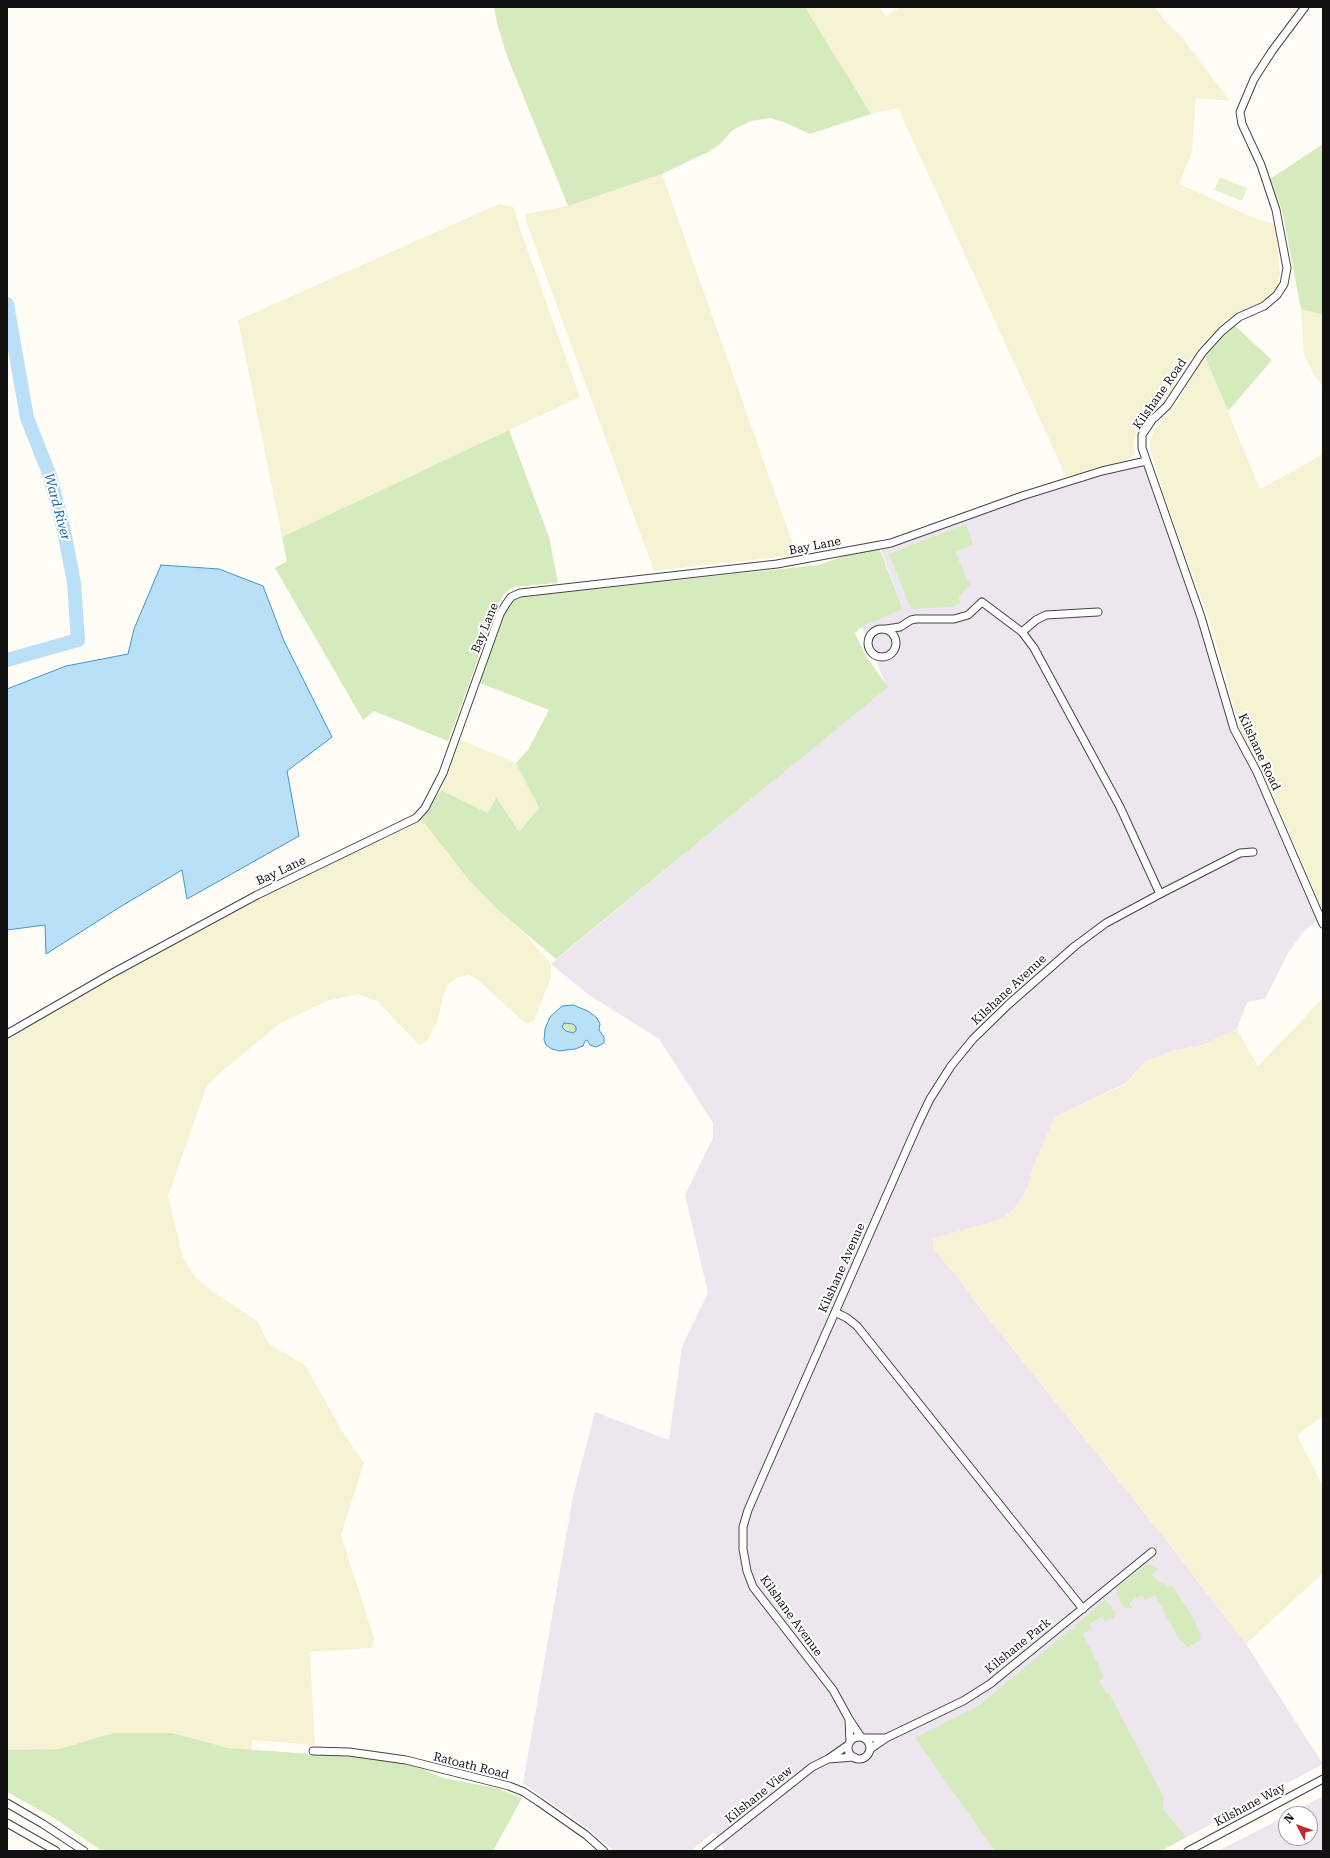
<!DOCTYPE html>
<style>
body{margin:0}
#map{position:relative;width:1330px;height:1858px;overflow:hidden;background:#fffdf5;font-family:"Roboto Serif",serif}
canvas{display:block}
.frame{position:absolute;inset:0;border:8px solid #111;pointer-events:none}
.north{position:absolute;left:1278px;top:1806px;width:40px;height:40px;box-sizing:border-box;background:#fff;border:1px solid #a0a0a0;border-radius:50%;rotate:311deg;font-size:11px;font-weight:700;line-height:16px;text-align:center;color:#111}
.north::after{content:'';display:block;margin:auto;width:14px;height:18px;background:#c4262e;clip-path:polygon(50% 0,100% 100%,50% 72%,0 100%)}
</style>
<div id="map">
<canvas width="1330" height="1858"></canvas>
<div class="frame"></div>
<div class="north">N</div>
</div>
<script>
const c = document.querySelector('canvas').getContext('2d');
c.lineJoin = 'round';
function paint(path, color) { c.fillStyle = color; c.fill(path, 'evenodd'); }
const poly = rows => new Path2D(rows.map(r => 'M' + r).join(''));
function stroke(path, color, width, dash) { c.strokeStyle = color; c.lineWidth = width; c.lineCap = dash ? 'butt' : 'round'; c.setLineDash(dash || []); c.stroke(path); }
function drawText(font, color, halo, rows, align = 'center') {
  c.font = font + ' "Roboto Serif",serif'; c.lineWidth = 4; c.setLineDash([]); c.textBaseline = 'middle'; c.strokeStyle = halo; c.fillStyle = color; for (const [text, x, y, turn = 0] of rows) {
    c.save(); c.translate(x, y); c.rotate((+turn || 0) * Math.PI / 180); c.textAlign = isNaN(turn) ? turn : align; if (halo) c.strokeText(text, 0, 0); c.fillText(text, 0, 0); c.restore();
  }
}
paint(poly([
 [1146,461,1191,589,1228,713,1320,919,1305,930,1288,953,1265,999,1250,1001,1246,1005,1237,1029,1203,1045,1172,1051,1146,1061,1126,1083,1055,1117,1034,1165,1027,1190,1014,1209,1002,1219,933,1239,933,1249,962,1282,970,1295,1167,1541,1246,1644,1323,1764,1161,1851,725,1851,714,1832,691,1851,614,1851,588,1829,523,1783,573,1496,595,1412,669,1440,682,1346,708,1293,685,1195,713,1138,713,1123,659,1039,589,995,551,964,887,687,862,627,903,609,880,547,957,518],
 [1323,1796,1323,1851,1218,1851,1286,1816,1286,1838,1310,1838,1310,1814,1289,1814]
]), '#eee6ef');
paint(poly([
 [805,7,879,7,886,16,900,7,1155,7,1166,22,1182,37,1230,101,1196,98,1192,152,1179,184,1257,219,1275,224,1280,275,1277,287,1271,296,1259,304,1227,319,1197,350,1181,372,1170,393,1139,427,1134,442,1135,454,1129,459,1066,477,898,108,871,114],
 [662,174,797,555,654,571,526,221,526,214,568,206],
 [499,204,514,207,518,223,580,397,282,537,238,320],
 [1301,309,1323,315,1323,387,1313,373,1304,355],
 [1205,357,1260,489,1323,454,1323,911,1265,776,1242,737,1213,631,1165,498,1151,452,1150,440,1155,429,1179,401,1190,379],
 [459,739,516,763,539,808,519,833,495,797,488,813,441,790],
 [422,820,468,879,499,911,527,936,551,964,551,977,534,1021,526,1024,479,981,469,975,458,977,447,986,443,996,438,1020,427,1042,419,1045,378,1002,358,994,327,1001,279,1024,215,1077,207,1086,168,1196,183,1257,195,1277,213,1292,257,1321,269,1344,305,1365,342,1431,364,1463,341,1535,374,1638,372,1648,310,1652,315,1745,252,1740,251,1750,228,1748,173,1733,113,1733,59,1749,7,1750,7,1040,71,999,209,926,293,880,407,829],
 [1323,998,1323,1416,1297,1435,1323,1486,1323,1573,1246,1644,1167,1541,970,1295,962,1282,933,1249,933,1239,1002,1219,1014,1209,1027,1190,1034,1165,1055,1117,1126,1084,1146,1061,1172,1051,1203,1045,1237,1029,1258,1066]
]), '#f6f3d4');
paint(poly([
 [494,7,805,7,871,114,810,134,786,123,770,118,751,121,733,130,720,144,708,152,662,174,568,206,507,56,497,23],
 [1323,144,1323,315,1301,309,1282,210,1270,179],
 [1234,325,1272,360,1228,411,1205,357],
 [509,430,549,537,558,583,513,587,504,594,497,607,448,741,374,711,363,720,275,568,287,561,282,537],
 [966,524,973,545,955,552,970,585,959,596,960,603,953,607,911,609,889,554],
 [878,545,903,609,862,627,855,633,867,658,888,687,556,959,499,911,468,879,422,820,441,790,488,813,496,797,519,832,539,808,516,763,528,750,549,710,480,683,504,614,508,605,515,599,528,596,818,565],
 [564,1023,573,1024,576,1027,576,1031,573,1033,566,1031,562,1027],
 [1146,1565,1153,1565,1158,1569,1152,1575,1158,1582,1165,1584,1169,1588,1172,1585,1194,1619,1201,1637,1200,1640,1188,1647,1180,1641,1155,1595,1145,1600,1142,1595,1129,1602,1132,1608,1127,1609,1123,1606,1117,1595,1116,1588],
 [1105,1600,1115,1611,1114,1617,1105,1622,1102,1617,1089,1624,1092,1629,1083,1634,1104,1677,1099,1681,1106,1693,1109,1693,1163,1796,1163,1809,1186,1837,1160,1851,995,1851,915,1738,981,1704,1071,1629,1072,1631,1076,1628,1075,1626],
 [113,1733,173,1733,228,1748,354,1757,411,1764,443,1778,497,1788,522,1798,493,1851,102,1851,54,1818,7,1792,7,1750,59,1749]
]), '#d5ebbd');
paint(poly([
 [1220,177,1247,188,1242,201,1214,190]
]), '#e6f2cf');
const water = poly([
 [161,565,219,569,263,586,284,641,332,737,287,771,299,836,187,899,182,870,120,907,46,954,45,925,7,930,7,689,66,666,128,654,134,629,161,565],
 [573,1005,588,1011,597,1018,600,1024,599,1030,604,1037,604,1043,596,1047,590,1045,587,1040,585,1041,583,1046,575,1049,559,1051,552,1049,546,1045,544,1040,545,1029,550,1017,562,1006,573,1005],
 [564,1023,573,1024,576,1027,576,1031,573,1033,566,1031,562,1027,564,1023]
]);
paint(water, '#b9e0f7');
stroke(water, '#3f96cf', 1);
stroke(poly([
 [7,304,27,418,50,476,64,531,74,583,78,640,7,660]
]), '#b9e0f7', 14);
const minor = poly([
 [1305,7,1272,51,1254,79,1240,112,1242,124,1261,165,1276,210,1287,268,1284,284,1277,295,1264,306,1239,317,1222,331,1202,353,1167,406,1152,420,1142,435,1142,448,1201,617,1234,729,1257,772,1323,924],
 [886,629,900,627,911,620,916,619,954,619,968,615,982,602,1022,632,1034,648,1120,807,1160,894],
 '868 643a14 14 0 1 1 28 0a14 14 0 1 1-28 0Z',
 [1022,632,1036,620,1046,615,1098,612],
 [7,1034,111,974,257,895,416,818,425,808,443,773,500,614,506,604,511,597,520,593,777,564,891,543,1022,496,1102,471,1146,461],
 [835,1312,847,1318,857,1326,1083,1609],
 [849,1719,833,1690,753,1587,747,1571,743,1549,743,1527,748,1510,765,1471,918,1124,930,1099,951,1066,973,1039,1009,1004,1075,946,1106,923,1160,894,1240,853,1253,852],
 '848 1748a11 11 0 1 1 22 0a11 11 0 1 1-22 0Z',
 [864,1738,886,1738,870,1749],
 [886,1738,963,1701,990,1684,1152,1552],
 [850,1742,849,1719,861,1737],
 [848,1745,828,1759,854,1757],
 [313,1751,349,1752,406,1760,509,1786,524,1792,539,1802,586,1835,604,1851],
 [7,1803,43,1824,84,1851],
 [7,1823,56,1851],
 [706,1851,797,1779,812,1767,828,1759],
 [1188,1851,1323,1779]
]);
stroke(minor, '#444', 9);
stroke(minor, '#fff', 7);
drawText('12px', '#111', '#fff', [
 ["Kilshane Road",1160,394,-55],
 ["Bay Lane",815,546,-11],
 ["Bay Lane",485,628,-68],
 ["Kilshane Road",1259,752,65],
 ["Bay Lane",281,871,-25],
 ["Kilshane Avenue",1009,990,-43],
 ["Kilshane Avenue",842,1268,-66],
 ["Kilshane Avenue",791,1616,54],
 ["Kilshane Park",1018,1646,-39],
 ["Ratoath Road",471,1766,14],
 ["Kilshane View",759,1795,-39],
 ["Kilshane Way",1250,1805,-28]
]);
drawText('italic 13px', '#1768a6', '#fff', [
 ["Ward River",57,507,75]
]);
</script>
